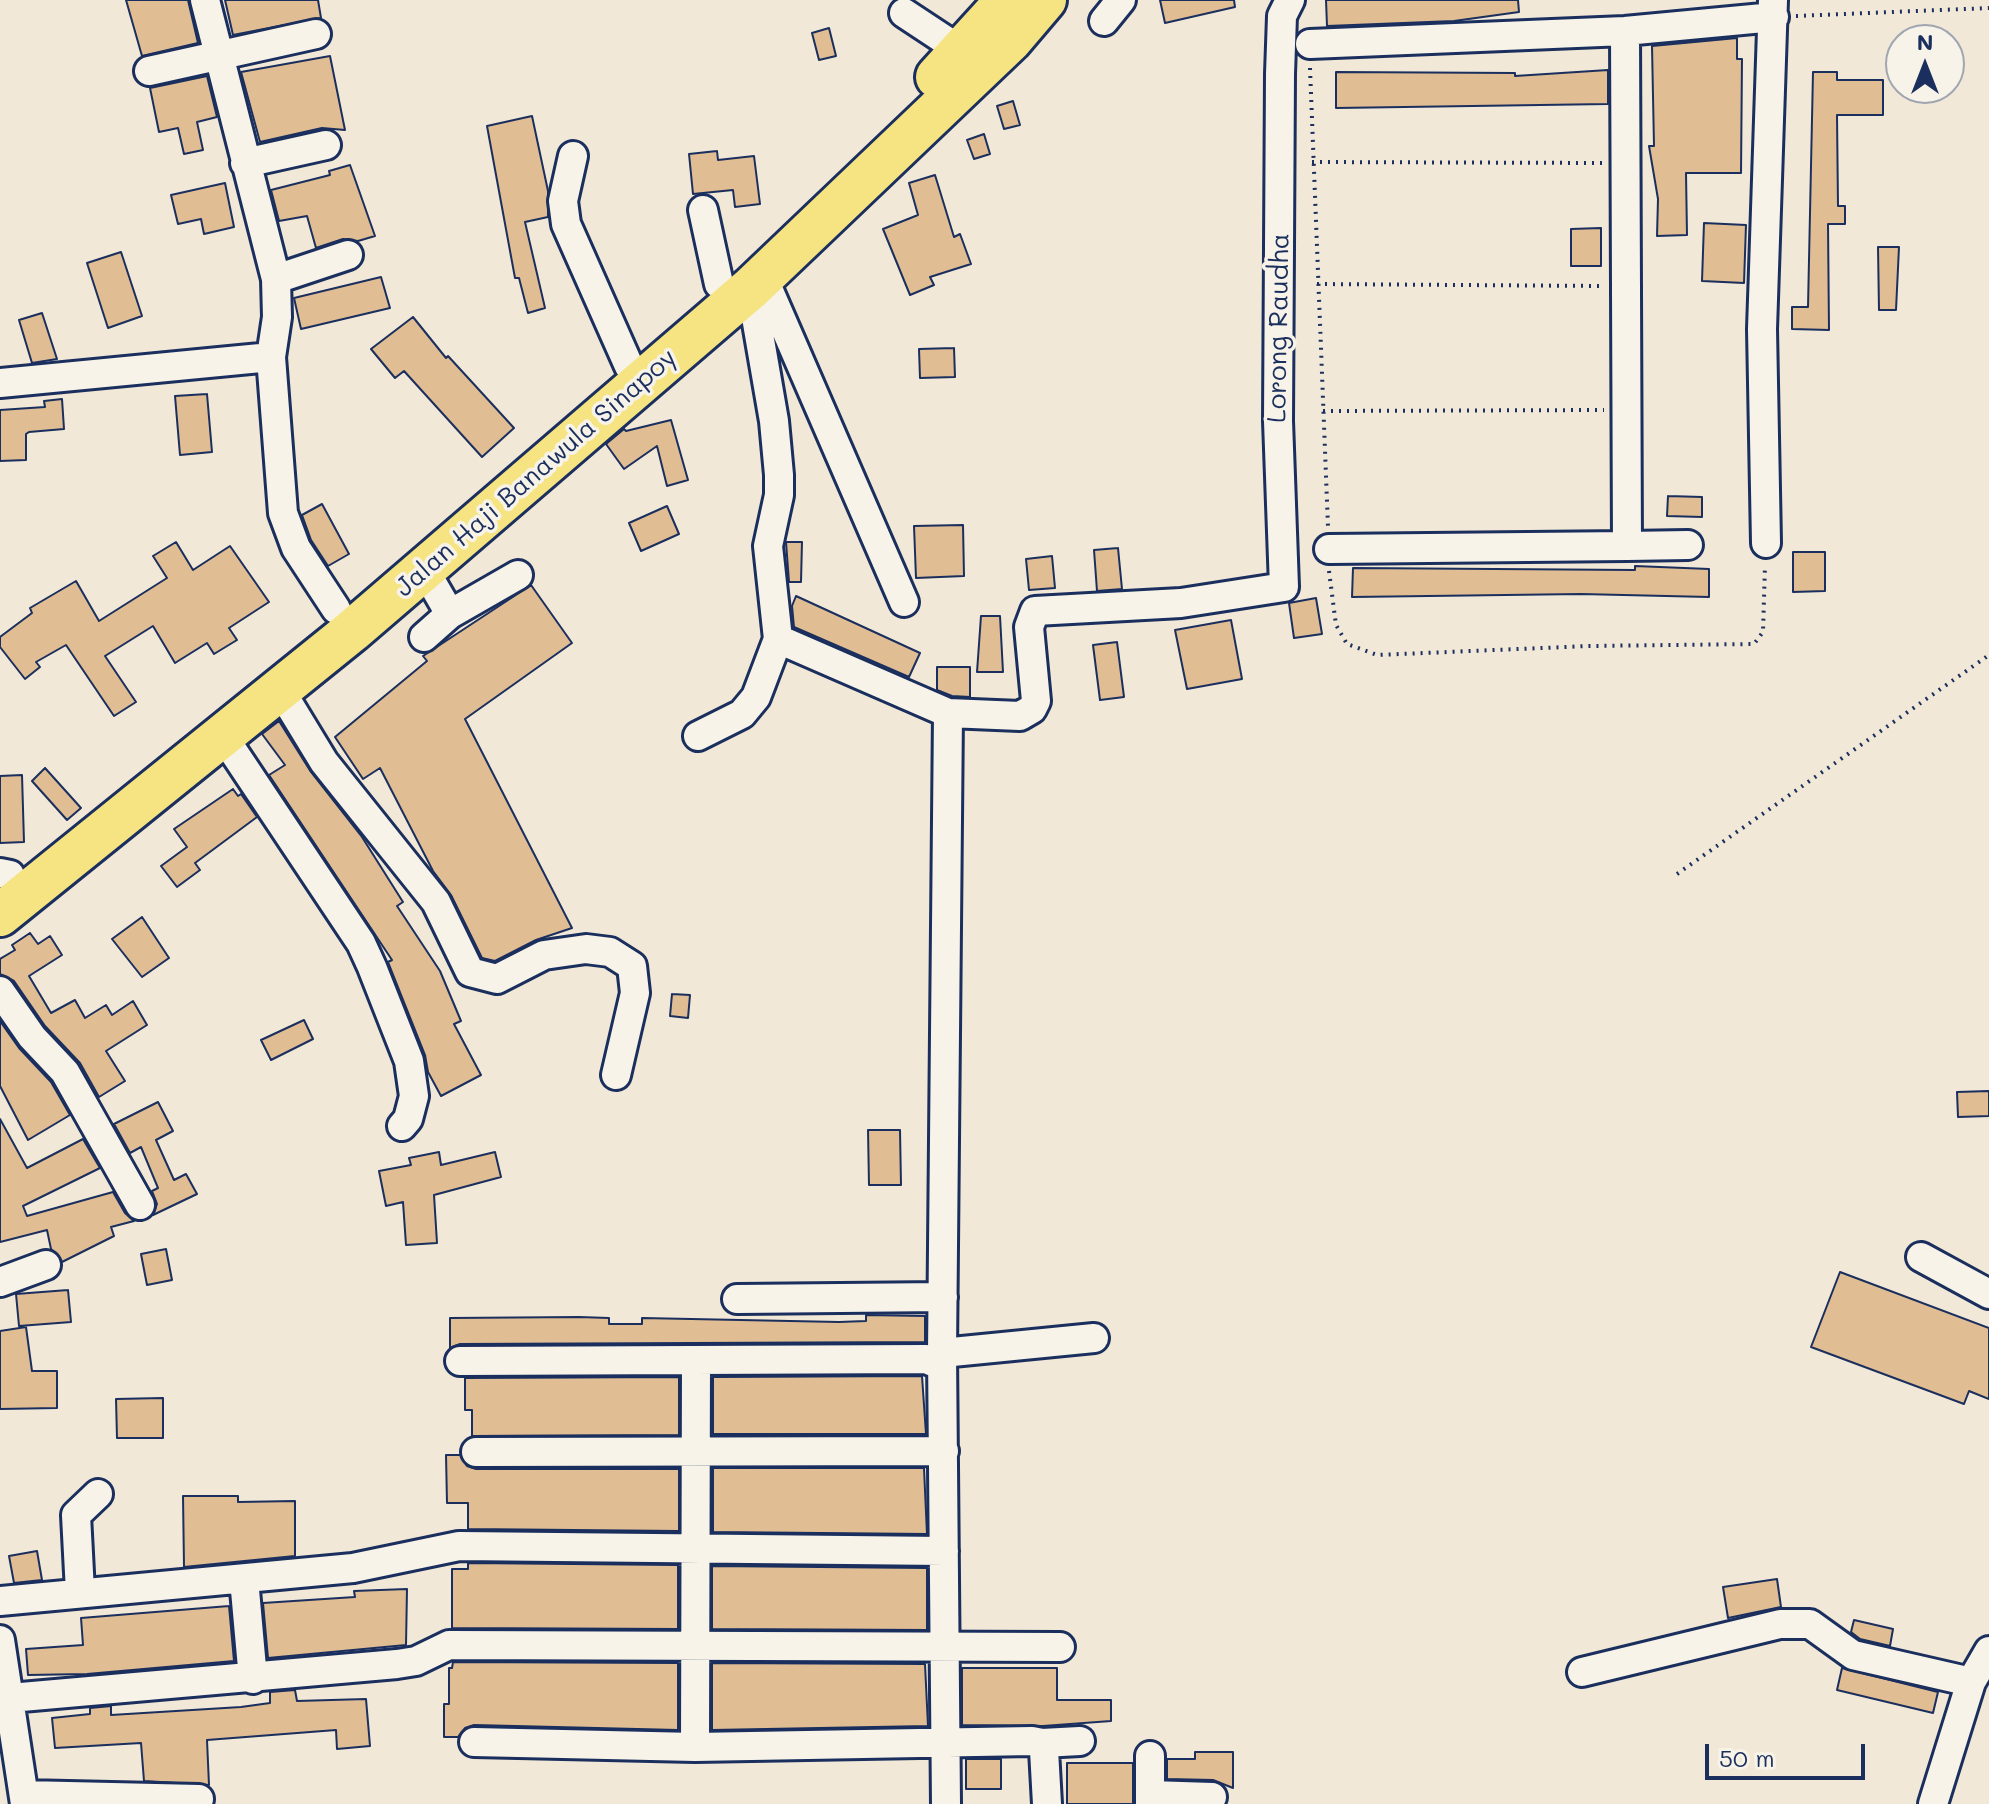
<!DOCTYPE html>
<style>
body{margin:0}
#map{position:relative;width:1989px;height:1804px;overflow:hidden;background:#f2e8d7;font-family:Mali,sans-serif}
canvas{display:block}
.north{position:absolute;left:1885px;top:24px;width:80px;height:80px;box-sizing:border-box;background:#f7f3e8;border:2px solid #9fa5b1;border-radius:50%;rotate:0deg;font-size:22px;font-weight:700;line-height:32px;text-align:center;color:#1b2f5e}
.north::after{content:'';display:block;margin:auto;width:28px;height:36px;background:#1b2f5e;clip-path:polygon(50% 0,100% 100%,50% 72%,0 100%)}
.scale{position:absolute;left:1705px;top:1744px;width:160px;height:36px;box-sizing:border-box;border:4px solid #1b2f5e;border-top:0;padding-left:10px;font-size:24px;line-height:28px;white-space:nowrap;color:#1b2f5e;-webkit-text-stroke:6px #f7f3e8;paint-order:stroke}
</style>
<div id="map">
<canvas width="1989" height="1804"></canvas>
<div class="north">N</div>
<div class="scale">50 m</div>
</div>
<script>
const c = document.querySelector('canvas').getContext('2d');
c.lineJoin = 'round';
function paint(path, color) { c.fillStyle = color; c.fill(path, 'evenodd'); }
const poly = rows => new Path2D(rows.map(r => 'M' + r).join(''));
function stroke(path, color, width, dash) { c.strokeStyle = color; c.lineWidth = width; c.lineCap = dash ? 'butt' : 'round'; c.setLineDash(dash || []); c.stroke(path); }
function drawText(font, color, halo, rows, align = 'center') {
  c.font = font + ' Mali,sans-serif'; c.lineWidth = 7; c.setLineDash([]); c.textBaseline = 'middle'; c.strokeStyle = halo; c.fillStyle = color; for (const [text, x, y, turn = 0] of rows) {
    c.save(); c.translate(x, y); c.rotate((+turn || 0) * Math.PI / 180); c.textAlign = isNaN(turn) ? turn : align; if (halo) c.strokeText(text, 0, 0); c.fillText(text, 0, 0); c.restore();
  }
}
const building = poly([
 [126,0,188,0,198,43,142,56,126,0],
 [225,0,318,0,321,18,233,35,225,0],
 [1160,0,1234,0,1235,7,1165,23,1160,0],
 [1326,0,1518,0,1519,12,1454,21,1327,26,1326,0],
 [829,28,836,56,819,60,812,33,829,28],
 [1737,38,1737,59,1742,59,1741,173,1686,173,1687,235,1657,236,1658,199,1649,146,1654,146,1652,46,1737,38],
 [330,56,345,130,322,128,260,142,241,72,330,56],
 [1608,70,1608,104,1336,108,1336,72,1515,73,1515,76,1608,70],
 [1813,72,1837,72,1837,80,1883,80,1883,115,1837,115,1838,206,1845,206,1845,224,1828,224,1829,330,1792,329,1792,307,1808,307,1813,72],
 [207,76,217,117,197,122,203,150,184,154,178,128,159,132,150,88,207,76],
 [1013,101,1020,125,1004,129,997,106,1013,101],
 [532,116,548,191,548,217,525,222,545,308,528,313,519,278,515,278,487,126,532,116],
 [984,134,990,154,974,159,967,140,984,134],
 [717,151,718,160,754,156,760,204,735,207,733,190,693,194,689,154,717,151],
 [350,165,375,236,358,241,343,239,316,248,307,216,279,221,271,190,330,175,329,171,350,165],
 [935,175,954,237,960,234,971,264,930,277,934,285,910,295,883,229,918,215,909,183,935,175],
 [225,183,234,227,204,234,201,219,178,224,171,195,225,183],
 [1704,223,1746,225,1744,283,1702,281,1704,223],
 [1601,228,1601,266,1571,266,1571,229,1601,228],
 [1878,247,1899,247,1896,310,1879,310,1878,247],
 [121,252,142,316,108,328,87,263,121,252],
 [381,277,390,308,301,329,294,298,381,277],
 [42,313,57,359,32,363,19,320,42,313],
 [413,317,446,358,448,356,514,428,482,457,404,371,395,378,371,349,413,317],
 [954,348,955,377,920,378,919,349,954,348],
 [207,394,212,452,180,455,175,396,207,394],
 [62,399,64,429,29,432,26,434,26,460,0,461,0,410,45,407,44,401,62,399],
 [671,420,688,480,667,486,657,446,624,469,606,444,624,429,626,431,671,420],
 [1668,496,1702,497,1702,517,1667,516,1668,496],
 [322,504,349,554,328,566,311,540,302,515,322,504],
 [667,506,679,534,641,551,629,523,667,506],
 [963,525,964,576,916,578,914,526,963,525],
 [176,542,193,570,230,546,269,602,229,628,237,640,214,654,207,643,175,663,153,626,105,656,136,702,114,716,66,645,36,662,40,667,25,679,0,647,0,637,32,613,30,608,76,581,99,621,167,578,153,556,176,542],
 [786,542,802,542,801,582,789,582,786,542],
 [1118,548,1122,589,1097,591,1094,550,1118,548],
 [1793,552,1825,552,1825,591,1793,592,1793,552],
 [1052,556,1055,588,1029,590,1026,559,1052,556],
 [1635,566,1709,569,1709,597,1581,594,1352,597,1353,568,1635,570,1635,566],
 [531,585,572,643,465,719,572,928,536,940,495,961,482,958,451,895,433,871,380,768,363,779,335,737,427,661,423,656,531,585],
 [796,596,920,653,909,677,794,627,792,606,796,596],
 [1316,598,1322,634,1294,638,1289,603,1316,598],
 [981,616,1000,616,1003,672,977,672,981,616],
 [1231,620,1242,679,1187,689,1175,630,1231,620],
 [1117,642,1124,697,1100,700,1093,645,1117,642],
 [937,667,970,667,970,697,952,696,937,690,937,667],
 [279,721,311,772,362,837,403,902,397,906,440,971,461,1021,454,1024,481,1075,441,1096,428,1072,425,1055,388,962,392,960,269,775,285,765,262,734,279,721],
 [45,768,81,808,67,820,32,781,45,768],
 [22,775,24,842,0,843,0,776,22,775],
 [233,789,238,796,241,794,257,817,195,863,200,870,177,887,161,866,187,847,174,829,233,789],
 [142,917,169,958,142,977,112,939,142,917],
 [30,933,38,944,50,936,62,955,29,976,51,1013,75,1000,85,1018,106,1005,112,1015,133,1001,147,1025,106,1051,125,1081,99,1097,80,1063,45,1026,14,981,0,974,0,959,15,950,12,945,30,933],
 [672,994,690,995,688,1018,670,1016,672,994],
 [304,1020,313,1039,271,1060,261,1040,304,1020],
 [0,1021,19,1048,51,1082,70,1115,28,1140,0,1086,0,1021],
 [1989,1091,1989,1116,1958,1117,1957,1092,1989,1091],
 [158,1102,173,1131,156,1140,174,1180,186,1174,197,1194,153,1215,157,1204,152,1191,158,1188,141,1147,130,1153,114,1124,158,1102],
 [0,1119,27,1168,83,1139,100,1168,23,1206,27,1216,113,1192,125,1213,134,1221,111,1227,114,1236,62,1262,51,1249,47,1230,0,1242,0,1119],
 [868,1130,900,1130,901,1185,869,1185,868,1130],
 [439,1152,441,1165,495,1152,501,1177,434,1195,437,1243,406,1245,403,1202,386,1206,379,1171,411,1165,409,1158,439,1152],
 [166,1249,172,1280,147,1285,141,1254,166,1249],
 [1840,1272,1989,1328,1989,1399,1969,1391,1964,1404,1811,1347,1840,1272],
 [68,1290,71,1322,19,1326,16,1294,68,1290],
 [866,1315,925,1316,925,1342,460,1344,450,1348,450,1318,579,1317,609,1318,609,1324,642,1324,642,1318,839,1322,866,1321,866,1315],
 [26,1327,32,1371,57,1371,57,1408,0,1409,0,1331,26,1327],
 [679,1377,679,1435,472,1436,472,1410,465,1410,465,1378,679,1377],
 [713,1377,922,1376,926,1434,713,1434,713,1377],
 [163,1398,163,1438,117,1438,116,1399,163,1398],
 [446,1455,460,1455,467,1466,476,1469,679,1469,679,1531,468,1529,468,1503,447,1503,446,1455],
 [713,1468,924,1468,927,1534,713,1532,713,1468],
 [183,1496,238,1496,238,1502,295,1501,295,1556,184,1567,183,1496],
 [37,1551,42,1580,14,1583,9,1556,37,1551],
 [468,1563,678,1565,678,1629,452,1628,452,1569,468,1569,468,1563],
 [712,1566,927,1568,927,1630,712,1629,712,1566],
 [1777,1579,1781,1607,1728,1618,1723,1587,1777,1579],
 [407,1589,406,1645,268,1658,263,1603,355,1597,354,1591,407,1589],
 [229,1606,234,1661,87,1674,28,1675,26,1649,83,1645,81,1618,229,1606],
 [1854,1620,1893,1629,1890,1646,1860,1639,1851,1632,1854,1620],
 [453,1662,678,1663,678,1730,474,1725,465,1728,458,1737,444,1737,444,1704,449,1704,449,1668,452,1668,453,1662],
 [712,1663,925,1664,928,1726,712,1730,712,1663],
 [962,1668,1057,1668,1057,1700,1111,1700,1111,1721,1043,1726,962,1725,962,1668],
 [1842,1668,1938,1692,1933,1713,1837,1690,1842,1668],
 [295,1690,297,1701,366,1699,370,1746,337,1749,336,1730,207,1740,209,1785,144,1781,141,1743,55,1748,52,1718,90,1714,90,1708,111,1706,111,1715,241,1707,270,1703,270,1692,295,1690],
 [1195,1752,1233,1752,1233,1788,1213,1780,1167,1779,1167,1759,1195,1759,1195,1752],
 [966,1759,1001,1759,1001,1789,966,1789,966,1759],
 [1067,1763,1133,1763,1133,1804,1067,1804,1067,1763]
]);
paint(building, '#e0bd92');
stroke(building, '#1b2f5e', 2);
const minor = poly([
 [205,0,276,279,277,317,271,357,283,513,296,548,336,609],
 [904,13,960,50],
 [1104,21,1121,0],
 [1310,44,1625,31,1774,17],
 [149,71,316,34],
 [573,156,563,201,566,224,629,366],
 [245,163,326,145],
 [703,210,719,284],
 [763,277,904,602],
 [276,279,348,255],
 [751,288,774,421,779,475,779,495,768,546,778,639,948,713,1020,716,1032,709,1036,701,1029,627,1035,611,1181,603,1284,587,1278,421,1280,74,1282,16,1290,0],
 [0,383,271,357],
 [1766,543,1762,329,1773,0],
 [1627,546,1688,545],
 [1329,549,1627,546,1625,31],
 [424,569,450,614],
 [424,637,450,614,518,575],
 [279,688,324,762,436,902,470,972,497,979,544,955,586,949,610,952,632,966,635,993,616,1075],
 [223,736,361,943,372,967,409,1061,414,1096,408,1119,402,1126],
 [698,736,742,714,756,697,778,639],
 [0,873,10,875],
 [0,991,32,1037,65,1072,140,1205],
 [1921,1257,1989,1294],
 [0,1282,46,1265],
 [737,1299,943,1297],
 [942,1353,1094,1338],
 [460,1361,926,1359,942,1366],
 [476,1452,944,1451],
 [244,1579,253,1679],
 [80,1592,76,1515,98,1494],
 [0,1601,353,1568,459,1546,944,1551],
 [0,1640,25,1804],
 [1582,1672,1780,1624,1810,1624,1853,1655,1971,1682],
 [10,1698,397,1664,416,1661,449,1645,1060,1647],
 [474,1742,695,1747,1032,1741,1042,1743,1044,1750,1047,1804],
 [1042,1743,1080,1741],
 [695,1747,696,1360],
 [24,1795,199,1799],
 [1150,1795,1212,1797],
 [946,1804,942,1353,948,713],
 [1150,1804,1150,1756],
 [1933,1804,1971,1682,1989,1651]
]);
const highway = poly([
 [937,77,1007,0],
 [0,915,352,631,751,288,1011,40,1045,0]
]);
stroke(minor, '#1b2f5e', 34);
stroke(highway, '#1b2f5e', 48);
stroke(poly([
 [1796,16,1989,8],
 [1310,68,1328,527],
 [1312,162,1602,163],
 [1317,284,1603,286],
 [1323,411,1604,410],
 [1329,571,1336,625,1347,644,1377,655,1589,646,1754,644,1763,632,1765,565],
 [1677,874,1989,655]
]), '#1b2f5e', 4, [2, 6]);
stroke(minor, '#f7f3e8', 28);
stroke(highway, '#f6e381', 42);
drawText('26px', '#1b2f5e', '#f7f3e8', [
 ["Lorong Raudha",1279,328,-89],
 ["Jalan Haji Banawula Sinapoy",536,473,-41]
]);
</script>
